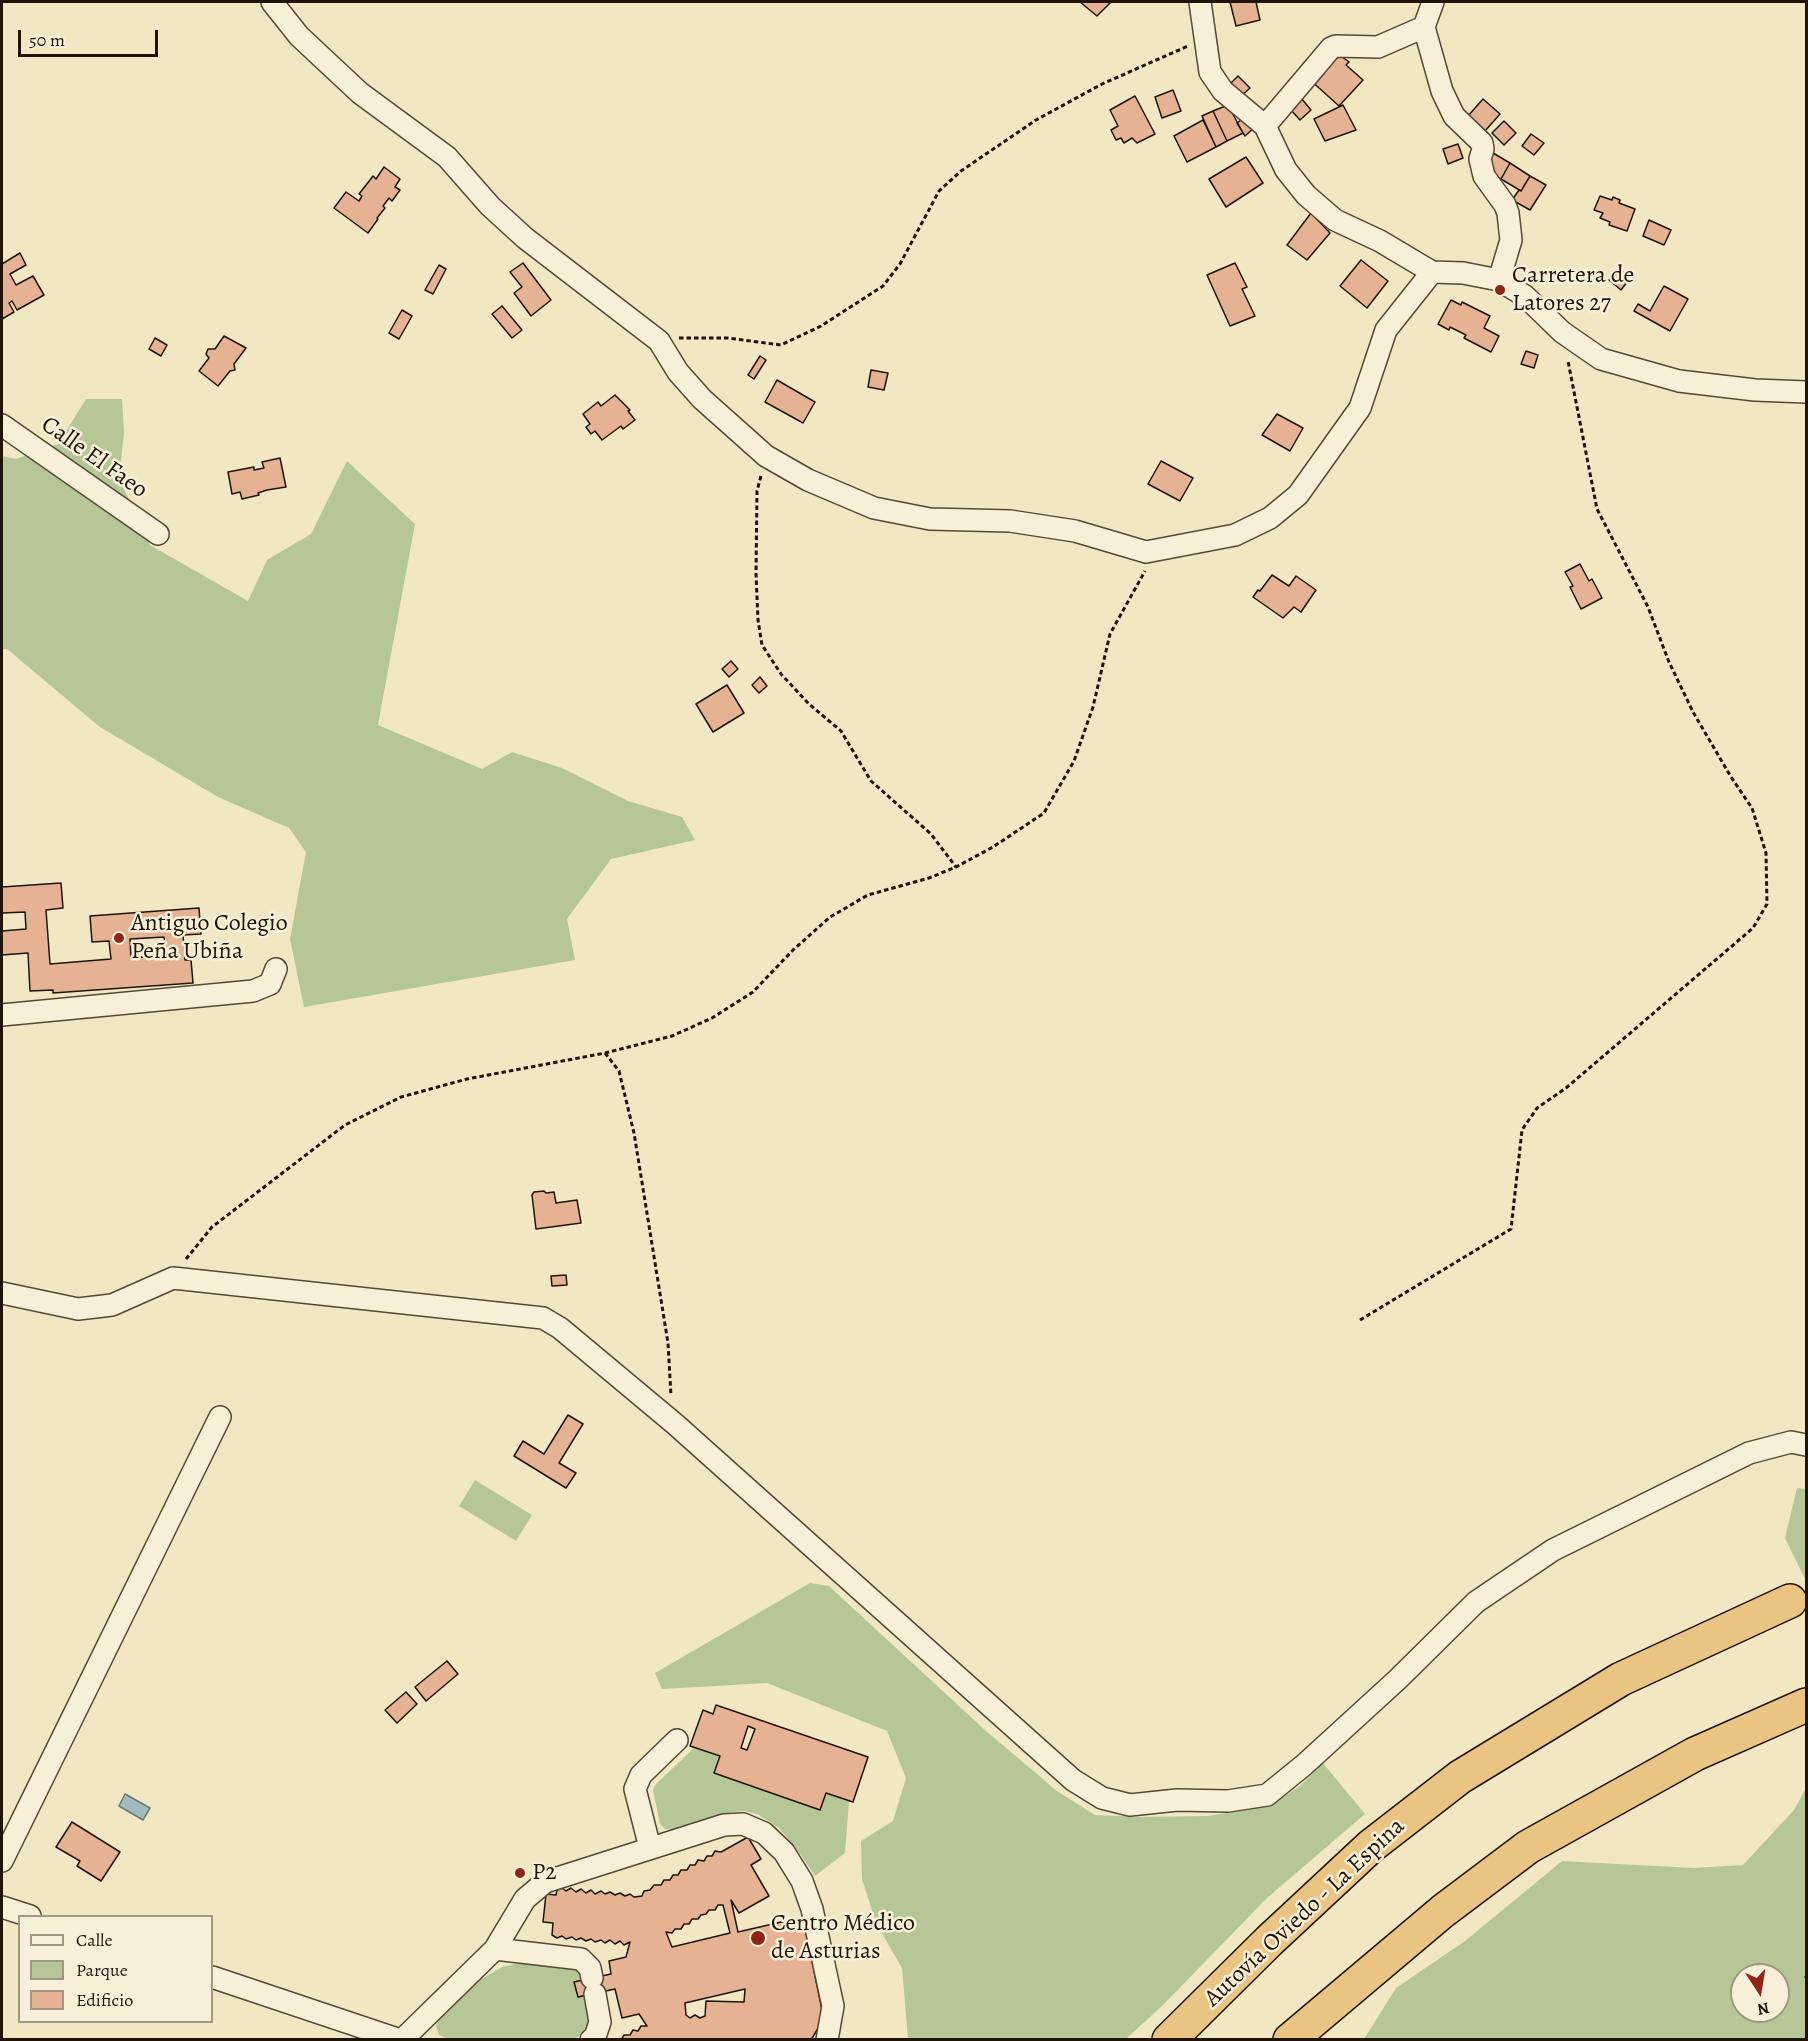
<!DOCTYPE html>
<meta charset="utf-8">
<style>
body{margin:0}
#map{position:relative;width:1808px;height:2041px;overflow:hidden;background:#f2e7c3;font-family:Alegreya,serif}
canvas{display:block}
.frame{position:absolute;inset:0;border:3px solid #1f1407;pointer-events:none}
.legend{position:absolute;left:18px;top:1915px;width:195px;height:108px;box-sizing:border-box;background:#f7efd8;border:2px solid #a19784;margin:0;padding:8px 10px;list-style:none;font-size:18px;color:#1f1407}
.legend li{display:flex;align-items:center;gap:12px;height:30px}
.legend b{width:30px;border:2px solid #a19784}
.north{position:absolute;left:1730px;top:1963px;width:60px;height:60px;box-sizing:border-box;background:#f7efd8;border:2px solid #a19784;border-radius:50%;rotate:168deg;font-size:16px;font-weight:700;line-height:24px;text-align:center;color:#1f1407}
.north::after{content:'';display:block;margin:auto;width:21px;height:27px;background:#8f2418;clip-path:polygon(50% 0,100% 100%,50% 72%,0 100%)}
.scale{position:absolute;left:18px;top:30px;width:140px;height:27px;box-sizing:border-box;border:3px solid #1f1407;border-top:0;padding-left:8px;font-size:18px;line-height:21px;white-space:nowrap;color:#1f1407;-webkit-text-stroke:4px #f7efd8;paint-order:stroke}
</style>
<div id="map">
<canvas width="1808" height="2041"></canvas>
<div class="frame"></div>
<ul class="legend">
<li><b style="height:8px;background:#f7efd8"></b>Calle</li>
<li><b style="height:16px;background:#b6c797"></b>Parque</li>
<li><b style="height:16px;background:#e6b294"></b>Edificio</li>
</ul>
<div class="north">N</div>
<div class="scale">50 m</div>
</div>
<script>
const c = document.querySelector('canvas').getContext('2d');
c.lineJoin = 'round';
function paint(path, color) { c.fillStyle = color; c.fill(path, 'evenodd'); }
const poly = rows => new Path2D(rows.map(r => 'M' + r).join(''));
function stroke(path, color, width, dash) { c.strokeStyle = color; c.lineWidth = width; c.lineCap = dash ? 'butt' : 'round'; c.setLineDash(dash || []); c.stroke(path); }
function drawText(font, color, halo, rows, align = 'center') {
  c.font = font + ' Alegreya,serif'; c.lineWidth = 5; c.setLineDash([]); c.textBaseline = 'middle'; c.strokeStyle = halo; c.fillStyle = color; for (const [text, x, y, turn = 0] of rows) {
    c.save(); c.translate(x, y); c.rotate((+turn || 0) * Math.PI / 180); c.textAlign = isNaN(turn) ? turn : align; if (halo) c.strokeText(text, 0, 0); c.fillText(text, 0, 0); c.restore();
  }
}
paint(poly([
 [86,399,122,399,124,433,119,478,150,545,248,601,267,560,311,534,347,461,415,524,378,725,482,769,512,752,562,768,628,801,682,817,695,840,611,859,567,919,575,960,304,1007,290,939,306,852,289,828,218,797,100,727,7,649,2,649,2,456,16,459,58,444],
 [475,1480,532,1515,516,1541,459,1506],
 [1797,1488,1806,1489,1806,1581,1785,1538],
 [810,1583,829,1586,986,1731,1057,1791,1095,1815,1138,1817,1208,1816,1269,1806,1300,1786,1323,1763,1365,1814,1267,1898,1164,2004,1126,2039,908,2039,902,1968,876,1923,862,1879,861,1841,893,1821,906,1778,887,1731,767,1683,662,1689,655,1673],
 [694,1748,720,1756,714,1773,819,1809,826,1793,849,1801,845,1853,815,1876,801,1855,779,1828,757,1814,744,1811,731,1812,672,1830,665,1829,660,1824,653,1790,656,1784],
 [1806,1788,1806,2039,1364,2039,1396,1988,1465,1941,1562,1861,1694,1868,1743,1865,1794,1810],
 [1742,1975,1778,1975,1778,2011,1742,2011],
 [524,1962,557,1964,577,1969,582,1975,591,2014,589,2027,585,2032,573,2040,447,2039,439,2035,436,2026,439,2020,480,1980,502,1967]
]), '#b6c797');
const water = poly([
 [125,1794,150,1808,143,1820,119,1806,125,1794]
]);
paint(water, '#a1bcbf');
stroke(water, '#6d7975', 1.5);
const building = poly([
 [1080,2,1111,2,1097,16,1080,2],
 [1230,2,1256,2,1260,20,1236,26,1230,2],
 [1333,50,1349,62,1346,65,1363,80,1339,106,1308,78,1333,50],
 [1238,76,1250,88,1238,99,1226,88,1238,76],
 [1173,90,1181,111,1162,118,1155,97,1173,90],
 [1135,96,1155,134,1137,143,1132,138,1124,143,1121,138,1116,140,1111,130,1118,126,1110,110,1135,96],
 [1301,98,1311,110,1300,120,1290,109,1301,98],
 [1483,99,1500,114,1485,131,1468,116,1483,99],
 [1228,105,1243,133,1227,141,1213,111,1228,105],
 [1343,105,1356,130,1325,141,1314,119,1343,105],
 [1213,111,1227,141,1216,147,1202,116,1213,111],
 [1248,115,1257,125,1245,136,1237,123,1248,115],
 [1203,120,1216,147,1187,162,1174,136,1203,120],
 [1504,121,1516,133,1504,145,1492,133,1504,121],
 [1531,134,1544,143,1534,155,1522,146,1531,134],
 [1458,144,1463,158,1448,164,1443,149,1458,144],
 [1493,153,1510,163,1501,179,1489,171,1491,154,1493,153],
 [1246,157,1263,183,1226,207,1209,179,1246,157],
 [1510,163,1530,176,1521,191,1501,179,1510,163],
 [384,167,400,179,395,187,400,190,392,201,389,198,383,206,385,208,377,218,378,219,368,233,334,208,346,192,359,201,362,196,359,194,370,180,373,176,376,179,384,167],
 [1530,176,1546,185,1530,210,1512,200,1519,190,1521,191,1530,176],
 [1600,196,1612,200,1613,197,1620,200,1619,203,1635,209,1627,231,1609,225,1610,222,1600,218,1603,213,1594,210,1600,196],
 [1311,213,1330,233,1307,260,1287,245,1311,213],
 [1649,220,1671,230,1664,245,1643,236,1649,220],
 [20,253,26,265,10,274,16,285,33,276,44,295,17,310,12,301,9,303,14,312,2,319,2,264,20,253],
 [1361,260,1388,281,1367,308,1340,286,1361,260],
 [523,263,551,300,531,316,514,293,522,287,510,272,523,263],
 [1235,263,1247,287,1242,289,1255,316,1230,326,1207,275,1235,263],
 [439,265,446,269,433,294,425,290,439,265],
 [1619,268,1630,278,1621,290,1609,280,1619,268],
 [1664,286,1688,299,1670,331,1634,311,1638,304,1650,311,1664,286],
 [1451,300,1461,305,1462,302,1490,316,1484,328,1499,336,1491,352,1464,338,1466,335,1450,327,1449,330,1438,324,1451,300],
 [502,306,522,330,512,338,492,314,502,306],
 [402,310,412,316,399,339,389,333,402,310],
 [224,336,246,348,234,364,235,370,230,371,218,386,199,371,209,358,206,354,208,349,215,349,224,336],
 [155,338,167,345,161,356,149,349,155,338],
 [1526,351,1538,355,1534,368,1521,364,1526,351],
 [760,356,766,360,754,379,748,375,760,356],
 [871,370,888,373,884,390,868,387,871,370],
 [777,380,815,402,803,423,765,402,777,380],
 [615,395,630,410,628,411,635,420,623,429,621,426,602,440,595,431,591,434,586,427,590,424,583,414,598,402,601,406,615,395],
 [1277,414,1303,428,1290,451,1262,435,1277,414],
 [280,458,286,487,267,490,258,493,259,495,242,499,240,492,232,494,228,472,254,467,254,470,264,468,262,462,280,458],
 [1161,461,1193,478,1180,501,1148,484,1161,461],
 [1580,564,1589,581,1592,579,1602,598,1581,609,1570,587,1573,586,1565,572,1580,564],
 [1272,575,1289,586,1296,576,1316,590,1301,612,1294,607,1283,618,1253,597,1258,590,1260,591,1272,575],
 [731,661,738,669,729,677,722,669,731,661],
 [760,677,767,686,759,693,752,685,760,677],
 [727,685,744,713,713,732,696,704,727,685],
 [61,883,63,908,46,910,50,964,111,959,109,941,92,942,90,916,199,908,201,934,183,935,185,960,191,960,193,983,53,993,53,990,30,991,28,953,2,955,2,931,26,929,25,912,2,913,2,887,61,883],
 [164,937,166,955,131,958,130,939,164,937],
 [544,1191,546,1193,554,1192,556,1203,577,1200,581,1223,536,1229,532,1195,534,1192,544,1191],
 [566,1275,567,1285,552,1286,551,1276,566,1275],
 [568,1415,583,1424,559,1463,576,1473,566,1488,514,1456,523,1441,544,1454,568,1415],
 [447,1661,458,1674,426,1701,415,1687,447,1661],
 [406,1692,417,1704,397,1723,385,1710,406,1692],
 [716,1705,868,1757,853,1802,826,1793,820,1810,714,1773,720,1756,690,1746,703,1710,713,1714,716,1705],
 [748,1726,755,1729,747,1750,741,1748,748,1726],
 [72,1822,120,1852,101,1881,77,1866,80,1861,56,1847,72,1822],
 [748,1837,761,1859,751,1865,769,1896,739,1913,731,1900,738,1932,803,1917,822,2010,821,2022,817,2030,811,2040,621,2040,624,2035,630,2035,633,2030,638,2031,641,2026,647,2026,639,2014,622,2018,615,1989,578,1997,574,1982,611,1974,609,1961,626,1957,630,1942,624,1945,620,1941,615,1944,610,1940,605,1943,601,1940,595,1942,591,1939,586,1941,581,1938,576,1940,572,1937,566,1939,562,1936,557,1938,552,1935,553,1923,543,1922,546,1894,556,1895,557,1890,562,1888,566,1891,571,1888,576,1892,581,1889,586,1893,591,1890,595,1894,601,1891,605,1894,610,1892,615,1895,620,1893,625,1896,630,1894,634,1897,642,1896,644,1891,650,1890,654,1885,661,1885,664,1880,670,1880,673,1875,678,1875,681,1870,687,1870,690,1865,695,1865,698,1860,704,1861,707,1856,712,1856,715,1851,721,1852,748,1837],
 [718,1905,723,1905,730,1933,672,1947,666,1932,672,1933,675,1929,681,1929,684,1924,689,1924,692,1919,698,1919,701,1915,706,1914,709,1910,715,1910,718,1905],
 [745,1989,744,2002,706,2001,705,2016,700,2018,695,2015,690,2018,686,2015,685,2003,745,1989]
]);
paint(building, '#e6b294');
stroke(building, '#1f1407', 1.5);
const street = poly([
 [272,2,299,36,360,93,447,157,490,206,525,238,659,341,678,372,702,399,766,456,808,480,874,508,930,519,1010,521,1075,531,1146,552,1235,535,1270,518,1298,495,1360,408,1386,330,1432,272],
 [1200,2,1210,72,1223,91,1265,126,1286,170,1306,195,1335,220,1380,241,1432,272,1463,273,1499,280,1525,296,1562,332,1601,359,1679,381,1755,390,1806,392],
 [1433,2,1424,27,1442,91,1454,116,1482,143,1483,149,1480,159,1484,176,1505,205,1508,213,1511,240,1499,280],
 [1265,126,1331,48,1336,46,1378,47,1424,27],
 [2,425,158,534],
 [2,1015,253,991,270,984,276,969],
 [2,1293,78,1309,112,1305,173,1278,543,1318,560,1328,675,1424,1073,1780,1102,1798,1130,1805,1177,1800,1228,1801,1267,1795,1304,1765,1397,1680,1476,1602,1553,1550,1749,1453,1791,1442,1806,1445],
 [650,1848,635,1789,641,1775,677,1740],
 [2,1861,220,1417],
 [2,1907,30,1916],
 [495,1949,581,1959,590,1968,592,1978],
 [212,1977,400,2040],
 [402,2040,495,1949,525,1899,545,1882,724,1825,743,1824,764,1833,784,1852,802,1881,812,1909,833,2006,827,2040],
 [591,2040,595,2037,600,2022,595,1994]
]);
const highway = poly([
 [1169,2040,1269,1941,1371,1846,1460,1777,1621,1679,1790,1601],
 [1290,2040,1443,1911,1528,1847,1695,1754,1806,1705]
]);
stroke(street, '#544936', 24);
stroke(highway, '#1f1407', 36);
stroke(poly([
 [679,338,728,338,781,345,821,326,883,286,900,264,939,191,961,171,1036,120,1102,84,1188,46],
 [761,476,757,491,756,574,758,620,762,645,781,674,809,704,841,731,871,781,931,834,956,867],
 [605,1053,619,1071,634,1133,668,1343,671,1396],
 [186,1259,212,1227,345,1125,401,1097,467,1079,605,1053,672,1036,712,1018,753,992,793,950,830,917,868,895,929,878,956,867,993,847,1044,813,1074,761,1093,707,1110,634,1145,571],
 [1360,1320,1511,1229,1522,1130,1537,1108,1566,1088,1753,928,1767,904,1766,853,1752,808,1731,777,1693,712,1669,662,1648,607,1597,509,1568,361],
 [1806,1976,1806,1978]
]), '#1f1407', 3, [4.5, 3]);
stroke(street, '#f7efd8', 21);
stroke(highway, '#e9c482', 33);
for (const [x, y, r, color] of [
 [1500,290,6,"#8f2418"],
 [119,938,6,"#8f2418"],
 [520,1873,6,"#8f2418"],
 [758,1938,8,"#8f2418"]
]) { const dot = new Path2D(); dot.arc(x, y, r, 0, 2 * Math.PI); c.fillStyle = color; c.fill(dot); stroke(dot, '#f7efd8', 2); }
drawText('24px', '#1f1407', '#f7efd8', [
 ["Carretera de",1512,276],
 ["Latores 27",1512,304],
 ["Antiguo Colegio",131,924],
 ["Peña Ubiña",131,952],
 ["P2",532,1873],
 ["Centro Médico",771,1924],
 ["de Asturias",771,1952]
], 'left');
drawText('24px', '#1f1407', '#f7efd8', [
 ["Calle El Faeo",94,458,35],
 ["Autovía Oviedo - La Espina",1305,1913,-43]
]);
</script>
